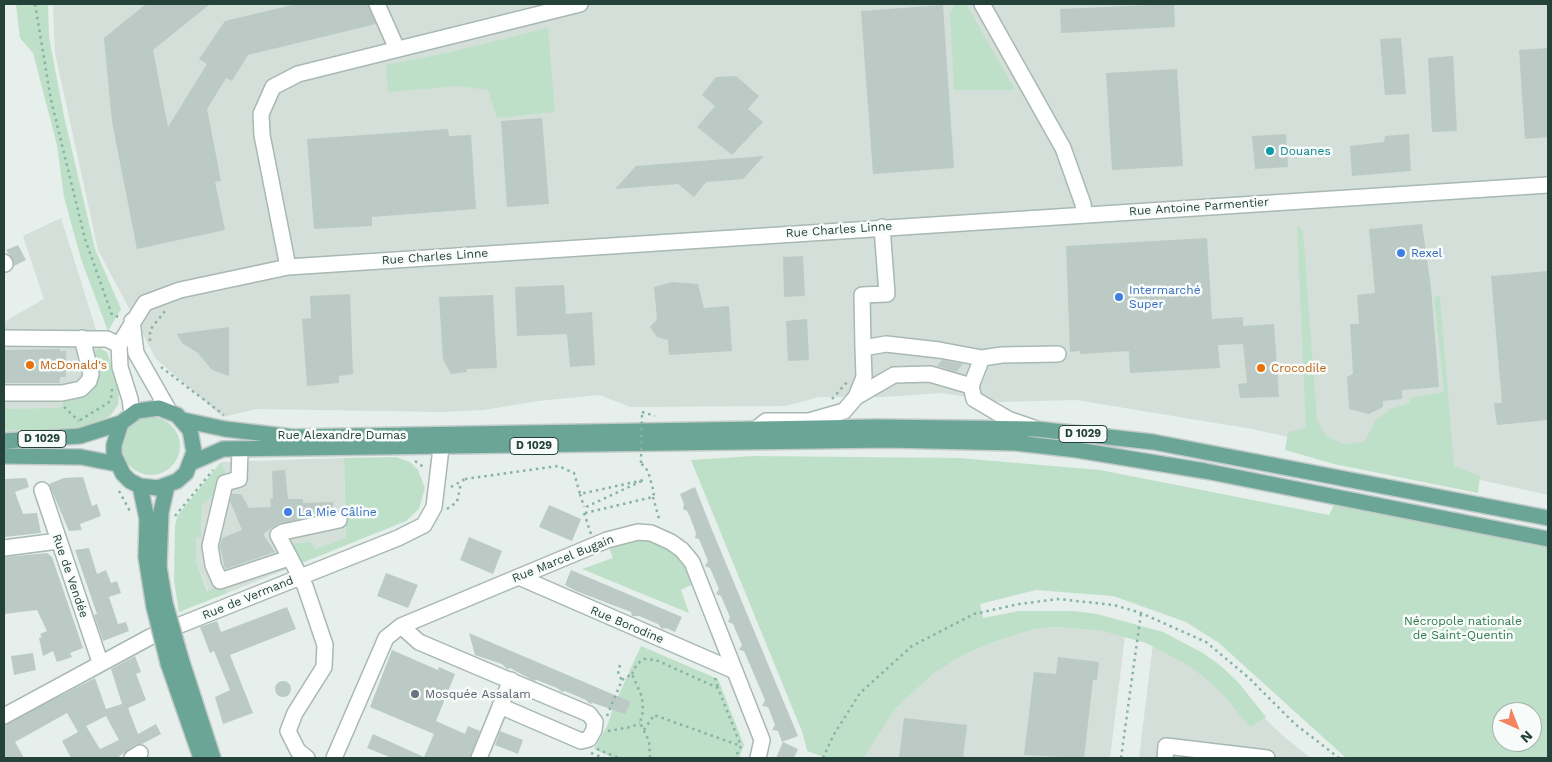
<!DOCTYPE html>
<meta charset="utf-8">
<style>
body{margin:0}
#map{position:relative;width:1552px;height:762px;overflow:hidden;background:#e6efeb;font-family:"Work Sans",sans-serif}
canvas{display:block}
.frame{position:absolute;inset:0;border:5px solid #24423a;pointer-events:none}
.north{position:absolute;left:1492px;top:702px;width:50px;height:50px;box-sizing:border-box;background:#f7fbf9;border:1px solid #a3b1ad;border-radius:50%;rotate:136deg;font-size:14px;font-weight:700;line-height:20px;text-align:center;color:#24423a}
.north::after{content:'';display:block;margin:auto;width:18px;height:22px;background:#f4845f;clip-path:polygon(50% 0,100% 100%,50% 72%,0 100%)}
</style>
<div id="map">
<canvas width="1552" height="762"></canvas>
<div class="frame"></div>
<div class="north">N</div>
</div>
<script>
const c = document.querySelector('canvas').getContext('2d');
c.lineJoin = 'round';
function paint(path, color) { c.fillStyle = color; c.fill(path, 'evenodd'); }
const poly = rows => new Path2D(rows.map(r => 'M' + r).join(''));
function stroke(path, color, width, dash) { c.strokeStyle = color; c.lineWidth = width; c.lineCap = dash ? 'butt' : 'round'; c.setLineDash(dash || []); c.stroke(path); }
function drawText(font, color, halo, rows, align = 'center') {
  c.font = font + ' "Work Sans",sans-serif'; c.lineWidth = 5; c.setLineDash([]); c.textBaseline = 'middle'; c.strokeStyle = halo; c.fillStyle = color; for (const [text, x, y, turn = 0] of rows) {
    c.save(); c.translate(x, y); c.rotate((+turn || 0) * Math.PI / 180); c.textAlign = isNaN(turn) ? turn : align; if (halo) c.strokeText(text, 0, 0); c.fillText(text, 0, 0); c.restore();
  }
}
paint(poly([
 [53,4,1548,4,1548,495,1252,429,1076,400,1000,402,942,393,884,397,819,397,786,406,630,407,600,395,538,401,484,410,442,412,257,409,223,417,156,359,98,250,55,53],
 [61,218,119,403,112,414,103,424,87,431,4,434,4,322,44,299,23,236],
 [344,458,346,538,315,549,297,565,227,593,224,585,208,591,196,561,196,536,201,536,202,504,214,495,219,475,226,474,221,462],
 [1057,627,1103,631,1125,636,1110,758,864,758,894,710,933,674,963,655,996,641,1035,629],
 [1154,635,1226,681,1282,735,1310,758,1139,758]
]), '#d4dfda');
paint(poly([
 [16,4,48,4,49,37,64,116,95,249,121,309,108,331,81,259,64,197,57,145,33,53,20,38],
 [955,4,966,4,1015,90,954,90,950,13],
 [548,28,555,112,497,118,488,90,458,86,388,92,386,65,451,52],
 [1297,225,1303,231,1317,420,1326,436,1343,444,1364,442,1376,420,1391,409,1410,403,1409,398,1444,392,1434,297,1440,296,1454,466,1480,476,1478,493,1334,464,1285,450,1288,432,1306,428],
 [99,348,107,352,119,389,118,404,110,415,88,427,67,431,4,430,4,409,60,408,93,365,94,354],
 '122 446a29 29 0 1 1 58 0a29 29 0 1 1-58 0Z',
 [752,456,959,458,1100,470,1329,515,1334,505,1548,548,1548,758,1346,758,1219,643,1186,622,1113,596,1036,590,980,604,983,618,1019,611,1074,611,1097,614,1163,632,1203,653,1221,666,1238,682,1266,717,1250,727,1221,692,1204,677,1186,664,1146,643,1103,631,1057,627,1035,629,996,641,963,655,933,674,894,710,864,758,826,758,807,751,803,734,691,460],
 [1502,712,1532,712,1532,742,1502,742],
 [344,458,396,457,410,462,418,470,425,488,419,509,406,521,297,565,293,557,292,544,311,542,315,549,346,538],
 [221,462,226,473,219,476,214,495,202,505,201,537,196,537,196,561,207,591,224,584,227,593,179,612,174,581,175,525,178,515],
 [626,541,656,541,675,554,689,573,693,584,681,590,689,613,582,569,613,558,608,545],
 [641,646,718,679,744,745,739,758,613,758,594,749,607,726,614,705]
]), '#bfe0c8');
paint(poly([
 [146,4,210,4,153,50,168,127,207,64,199,59,225,21,296,4,368,4,376,24,248,55,232,81,226,78,207,109,221,181,215,182,225,230,137,249,112,122,104,38],
 [1174,4,1175,27,1061,33,1060,9],
 [943,5,954,168,873,174,861,11],
 [1401,38,1406,94,1385,95,1380,39],
 [1548,48,1548,137,1525,139,1519,50],
 [1453,56,1457,131,1432,132,1428,58],
 [1177,69,1183,166,1112,170,1106,73],
 [736,76,759,96,748,109,763,122,732,155,697,127,715,106,702,95,716,77],
 [542,118,549,204,507,207,501,121],
 [448,129,449,136,471,135,476,209,372,217,372,226,314,229,307,139],
 [1286,134,1288,167,1255,169,1252,136],
 [1409,134,1411,171,1352,176,1350,146,1384,142,1385,136],
 [764,156,743,179,706,182,694,197,678,184,615,189,636,166],
 [1422,224,1431,288,1439,387,1402,390,1402,399,1383,401,1383,407,1369,414,1349,409,1347,377,1353,374,1350,324,1359,324,1357,295,1375,293,1369,229],
 [1207,238,1212,319,1243,317,1243,326,1274,324,1279,397,1240,398,1238,384,1247,383,1243,344,1218,345,1220,368,1130,373,1129,351,1080,354,1080,351,1070,352,1066,246],
 [18,245,26,260,14,266,13,260,6,250],
 [803,256,805,296,784,297,783,257],
 [1548,271,1548,420,1497,425,1494,403,1502,403,1491,276],
 [672,282,698,284,704,308,729,306,732,351,669,355,668,340,657,337,650,327,657,319,654,287],
 [564,285,566,314,592,312,595,365,570,367,567,334,517,336,515,287],
 [350,294,353,374,339,376,339,383,307,386,302,319,311,318,310,296],
 [493,295,497,368,467,369,467,372,451,374,443,359,439,297],
 [807,319,809,360,788,361,786,321],
 [229,327,229,376,212,370,198,353,182,343,177,334],
 [60,349,60,351,66,351,66,377,60,377,60,383,5,383,5,350],
 [942,360,963,364,956,372,937,366],
 [285,470,288,499,303,499,303,503,333,502,333,512,301,516,301,519,278,524,263,534,275,552,225,569,220,546,222,538,242,530,230,501,232,494,241,494,249,508,271,507,270,499,273,498,272,471],
 [83,477,92,506,97,504,101,516,80,524,82,530,69,531,49,484,64,478],
 [26,478,29,487,15,492,23,514,37,513,41,533,4,537,4,479],
 [695,487,712,530,798,736,782,742,778,731,772,730,775,725,768,707,762,706,765,700,744,651,739,650,742,645,733,624,728,622,730,617,721,596,716,594,719,589,710,568,705,566,708,561,699,539,695,538,696,533,690,517,687,511,683,509,684,504,680,494],
 [549,505,581,519,572,541,539,527],
 [469,537,502,551,493,574,460,560],
 [89,548,97,574,106,570,111,583,117,581,121,593,109,597,118,624,126,622,129,631,103,641,94,615,97,614,75,550],
 [47,553,52,557,83,648,70,653,72,657,57,662,53,651,43,656,39,638,42,637,40,634,47,631,37,610,4,614,4,557],
 [571,570,682,617,675,632,666,628,662,629,658,624,639,616,632,616,631,612,576,591,565,585],
 [386,573,418,585,408,608,377,596],
 [287,607,296,629,230,655,253,713,223,724,215,697,230,690,214,651,210,653,200,627,217,621,221,632],
 [469,633,631,702,625,714,593,703,590,704,586,700,565,691,562,692,557,688,537,680,534,681,510,668,507,669,502,664,475,655],
 [392,650,438,670,439,667,455,674,436,721,465,734,468,726,480,731,470,758,392,758,367,748,373,734,424,757,434,734,370,707],
 [33,653,36,670,14,675,11,656],
 [135,656,141,672,136,674,146,700,128,708,138,734,156,724,161,734,142,744,135,745,117,758,71,758,62,741,78,732,67,713,15,742,24,758,4,758,4,725,95,678,106,709,122,704,111,669],
 [106,716,119,740,100,749,86,726],
 [1058,657,1099,662,1097,680,1093,680,1084,758,1024,755,1034,672,1056,674],
 '275 689a8 8 0 1 1 16 0a8 8 0 1 1-16 0Z',
 [904,718,967,725,963,758,899,758],
 [500,731,523,740,518,754,495,745],
 [783,742,798,749,794,758,776,758]
]), '#bbcac4');
const minor = poly([
 [377,4,397,49],
 [982,4,1063,148,1083,204,1084,214],
 [4,262,5,264],
 [288,267,262,135,261,114,273,87,298,74,580,4],
 [132,321,136,353,169,411],
 [4,338,107,339,119,345],
 [863,348,862,295,887,294,882,227],
 [982,358,1002,355,1058,354],
 [4,393,62,393,81,389,89,381,91,374,82,338],
 [856,397,864,377,863,348,886,344,939,350,982,358,971,386,974,399,1008,419,1034,428],
 [132,414,130,399,120,367,119,345,145,303,180,290,288,267,1548,185],
 [756,429,766,421,809,421,844,411,856,397,894,375,930,374,971,386],
 [240,450,239,479,225,483,210,546,213,565,220,581,289,558],
 [42,490,100,662],
 [4,548,58,541],
 [519,577,735,671],
 [401,626,419,642,589,714,595,722,594,730,589,739,581,741,500,706],
 [4,716,150,637,398,538,424,525,434,507,441,448],
 [132,758,140,753],
 [307,758,298,751,288,731,295,713,324,667,325,645,305,586,278,535,283,532,339,520],
 [334,758,386,638,401,626,607,540,638,532,651,533,671,542,682,550,692,562,762,740,758,758],
 [479,758,511,680],
 [1165,758,1166,746,1267,758]
]);
const major = poly([
 [183,420,225,429,293,437,876,427,1036,429,1153,442,1548,518],
 [4,441,80,436,121,423,137,411,159,408,177,415,190,430,194,452,186,473,177,481,158,488,140,486,130,481,123,474,114,455,114,445,121,423],
 [4,456,81,457,117,464],
 [191,463,223,449,888,440,1016,443,1077,450,1205,471,1548,539],
 [140,486,147,519,146,557,154,607],
 [165,603,159,567,161,512,167,486],
 [181,659,213,758],
 [168,663,201,758]
]);
stroke(minor, '#a8b8b2', 18);
stroke(major, '#c2cac8', 18);
stroke(poly([
 [35,4,51,100,85,239,112,315,119,317],
 [150,341,150,330,165,311],
 [161,367,224,415],
 [832,399,848,381],
 [64,407,79,421],
 [642,412,655,416],
 [80,420,108,403,111,399,112,389],
 [415,461,425,468],
 [465,479,558,466,574,473,580,494,644,480,584,508],
 [451,487,465,479],
 [119,491,131,513],
 [580,494,584,507],
 [653,497,660,522],
 [447,509,457,502,461,483],
 [584,513,591,534],
 [585,513,653,497,654,493,648,471,641,463],
 [175,516,213,470],
 [620,665,618,674,622,680],
 [632,674,637,664,644,659,656,660,718,688,741,746,735,758],
 [715,678,718,688],
 [607,716,622,680,632,674,642,697,643,711,640,723,649,741,650,758],
 [644,730,654,715,741,746],
 [608,731,631,727,640,723],
 [597,749,619,758],
 [591,753,604,758],
 [823,758,833,736,860,693,912,646,974,614,1019,604,1058,599,1114,605,1141,613,1206,642,1249,678,1295,724,1339,758],
 [1121,758,1141,613]
]), '#86b3a5', 2.5, [2.5, 4]);
stroke(minor, '#fff', 15);
stroke(major, '#6aa596', 15);
const majorBridge = poly([
 [165,603,181,659],
 [154,607,168,663]
]);
stroke(majorBridge, '#c2cac8', 18, []);
stroke(poly([
 [641,463,642,412]
]), '#86b3a5', 2.5, [2.5, 4]);
stroke(majorBridge, '#6aa596', 15);
for (const [x, y, r, color] of [
 [1270,151,5,"#0f9aa8"],
 [1401,253,5,"#3f7fe0"],
 [1119,297,5,"#3f7fe0"],
 [30,365,5,"#e8710a"],
 [1261,368,5,"#e8710a"],
 [288,512,5,"#3f7fe0"],
 [415,694,5,"#6b7280"]
]) { const dot = new Path2D(); dot.arc(x, y, r, 0, 2 * Math.PI); c.fillStyle = color; c.fill(dot); stroke(dot, '#f7fbf9', 2); }
for (const [x, y, w] of [
 [1083,434,48],
 [42,439,48],
 [534,446,48]
]) { const box = new Path2D(); box.roundRect(x - w / 2, y - 8.5, w, 17, 4); c.fillStyle = '#f7fbf9'; c.fill(box); stroke(box, '#24423a', 1); }
drawText('bold 11px', '#24423a', null, [
 ["D 1029",1083,434],
 ["D 1029",42,439],
 ["D 1029",534,446]
]);
drawText('12px', '#0d838f', '#f7fbf9', [
 ["Douanes",1280,151]
], 'left');
drawText('12px', '#24423a', '#f7fbf9', [
 ["Rue Antoine Parmentier",1199,207,-4],
 ["Rue Charles Linne",839,230,-4],
 ["Rue Charles Linne",435,257,-4],
 ["Rue Alexandre Dumas",342,435],
 ["Rue Marcel Bugain",563,559,-22],
 ["Rue de Vendée",70,576,71],
 ["Rue de Vermand",248,598,-22],
 ["Rue Borodine",627,625,23]
]);
drawText('12px', '#366cbe', '#f7fbf9', [
 ["Rexel",1411,253],
 ["Intermarché",1129,290],
 ["Super",1129,304],
 ["La Mie Câline",298,512]
], 'left');
drawText('12px', '#c56008', '#f7fbf9', [
 ["McDonald's",40,365],
 ["Crocodile",1271,368]
], 'left');
drawText('12px', '#2d7a4b', '#f7fbf9', [
 ["Nécropole nationale",1463,621],
 ["de Saint-Quentin",1463,635]
]);
drawText('12px', '#5b616d', '#f7fbf9', [
 ["Mosquée Assalam",425,694]
], 'left');
</script>
